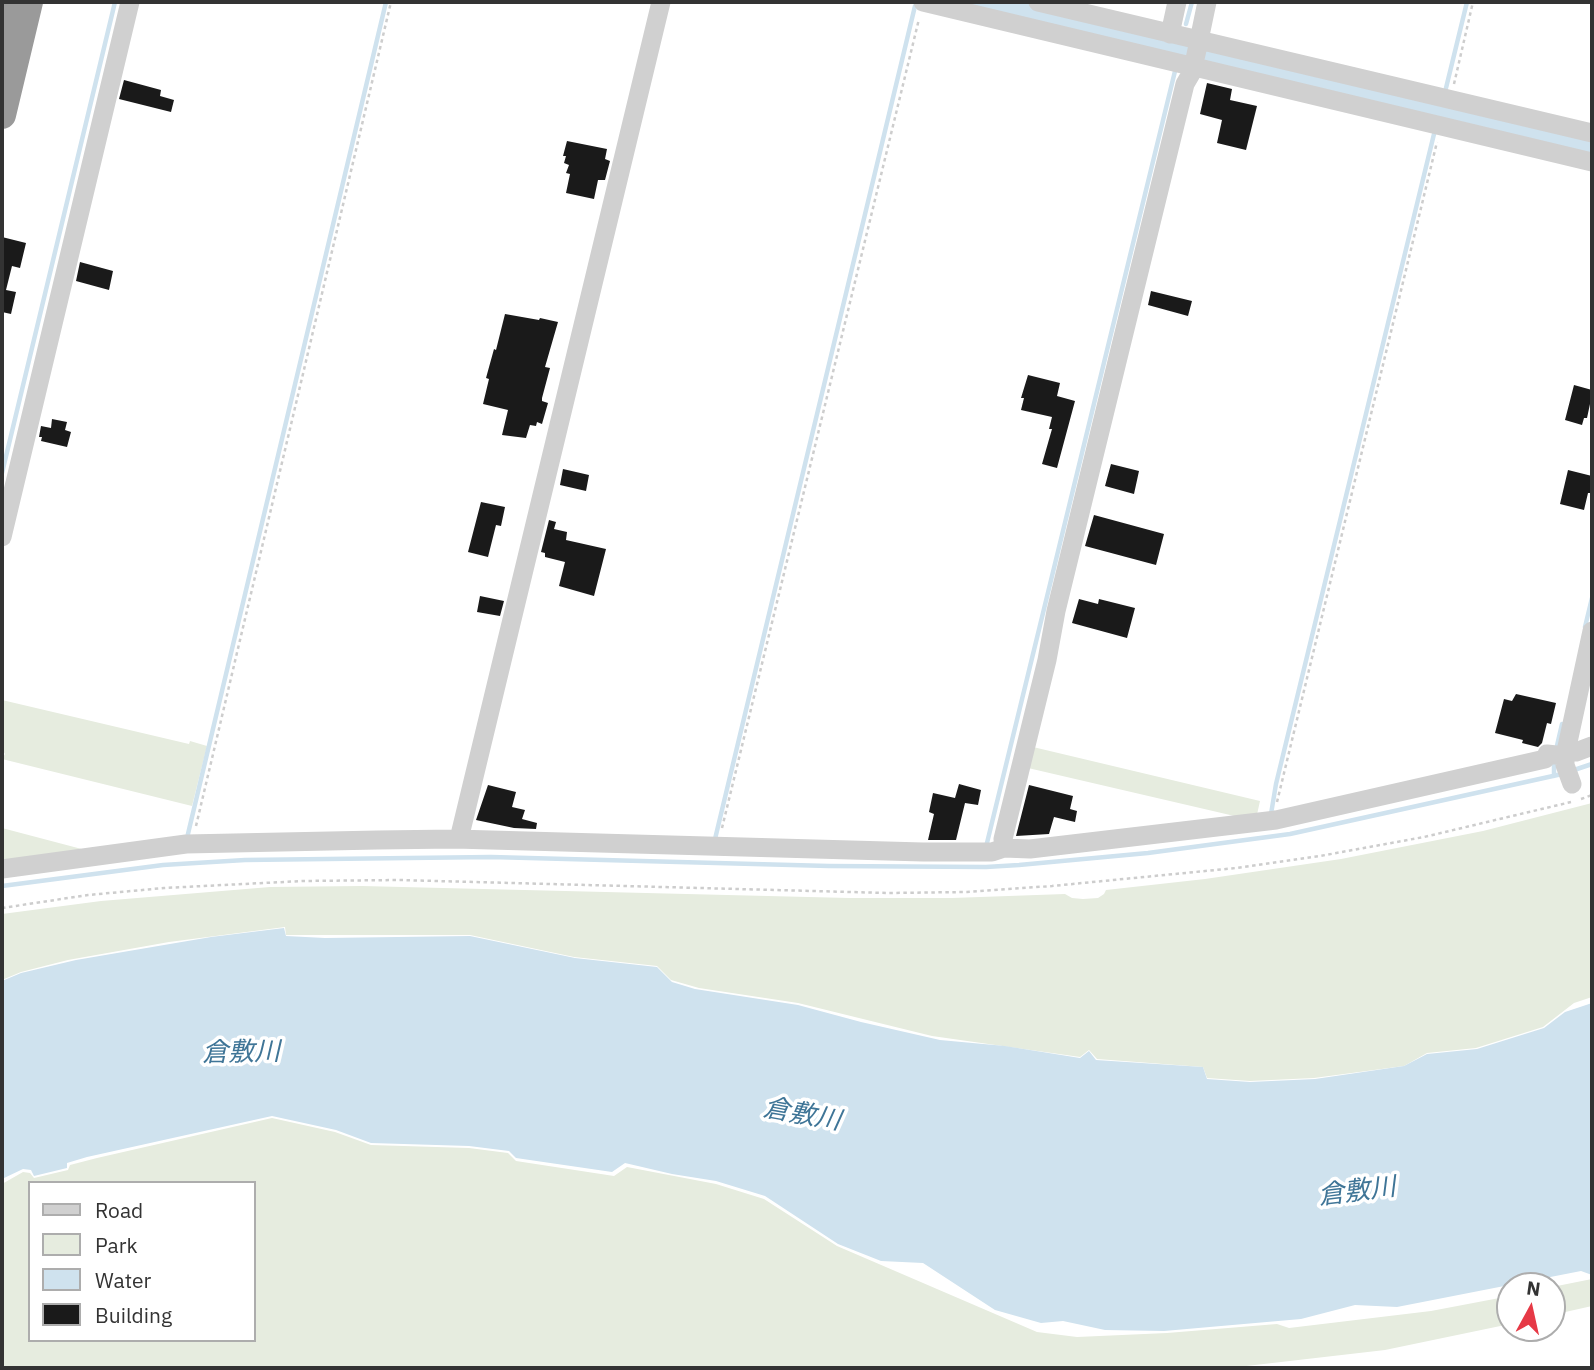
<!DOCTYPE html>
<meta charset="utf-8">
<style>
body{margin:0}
#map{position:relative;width:1594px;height:1370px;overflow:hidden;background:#fff;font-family:"IBM Plex Sans",sans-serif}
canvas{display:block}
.frame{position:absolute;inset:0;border:4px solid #333;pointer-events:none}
.legend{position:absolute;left:28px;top:1181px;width:228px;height:161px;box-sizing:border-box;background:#fff;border:2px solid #adadad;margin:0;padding:9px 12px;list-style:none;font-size:21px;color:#333}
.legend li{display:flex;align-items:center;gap:14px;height:35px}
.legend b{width:35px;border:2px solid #adadad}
.north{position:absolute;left:1496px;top:1272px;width:70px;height:70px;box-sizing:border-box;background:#fff;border:2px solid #adadad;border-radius:50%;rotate:8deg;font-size:19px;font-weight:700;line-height:28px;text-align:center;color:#333}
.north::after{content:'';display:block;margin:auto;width:24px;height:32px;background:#e63946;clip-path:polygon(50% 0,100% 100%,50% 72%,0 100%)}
</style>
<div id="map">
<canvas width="1594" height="1370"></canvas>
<div class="frame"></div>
<ul class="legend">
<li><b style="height:9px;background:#d0d0d0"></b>Road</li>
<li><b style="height:19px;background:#e6ecdf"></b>Park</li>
<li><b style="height:19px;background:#cfe2ee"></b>Water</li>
<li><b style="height:19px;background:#1a1a1a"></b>Building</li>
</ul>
<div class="north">N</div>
</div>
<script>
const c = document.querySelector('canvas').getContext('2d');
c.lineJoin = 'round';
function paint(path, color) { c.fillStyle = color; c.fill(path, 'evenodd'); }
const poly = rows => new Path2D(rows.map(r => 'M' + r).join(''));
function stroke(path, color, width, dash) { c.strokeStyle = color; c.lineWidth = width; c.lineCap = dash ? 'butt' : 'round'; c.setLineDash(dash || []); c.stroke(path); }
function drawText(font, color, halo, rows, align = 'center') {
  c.font = font + ' "IBM Plex Sans","Noto Sans JP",sans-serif'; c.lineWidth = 7; c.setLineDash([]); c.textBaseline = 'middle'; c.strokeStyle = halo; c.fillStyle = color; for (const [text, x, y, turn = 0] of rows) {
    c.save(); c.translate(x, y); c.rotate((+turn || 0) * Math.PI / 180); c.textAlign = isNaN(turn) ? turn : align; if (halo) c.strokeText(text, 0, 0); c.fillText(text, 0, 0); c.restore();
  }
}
paint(poly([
 [2,700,189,744,190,741,207,746,192,806,2,759,5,754,2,749],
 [1033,747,1260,801,1256,819,1243,818,1028,768],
 [1592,803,1592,997,1574,1003,1543,1027,1476,1048,1427,1053,1404,1066,1314,1078,1250,1081,1207,1078,1203,1067,1097,1059,1089,1050,1080,1057,932,1036,798,1003,699,988,671,980,657,966,574,957,470,935,286,935,285,927,169,942,68,960,21,972,2,980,2,914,101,901,270,887,362,886,849,898,952,898,1065,894,1072,898,1083,899,1098,898,1104,894,1106,890,1205,879,1341,859,1483,831],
 [2,828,93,852,2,864],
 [272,1118,335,1132,371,1145,469,1148,508,1153,516,1161,614,1176,627,1167,716,1184,764,1199,837,1246,1037,1332,1077,1337,1167,1333,1277,1324,1289,1328,1431,1311,1510,1296,1510,1324,1385,1350,1229,1368,2,1368,2,1184,23,1172,30,1173,34,1178,68,1170,70,1165,97,1158],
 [30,1183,254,1183,254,1340,30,1340],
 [1592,1279,1592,1306,1552,1315,1552,1287]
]), '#e6ecdf');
paint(poly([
 [284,928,286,936,325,938,470,936,575,958,657,967,672,982,695,989,798,1005,861,1022,940,1040,1005,1046,1080,1058,1089,1051,1096,1060,1203,1067,1207,1079,1250,1082,1315,1079,1404,1066,1427,1054,1477,1049,1544,1028,1565,1012,1592,1003,1592,1275,1581,1271,1397,1307,1355,1305,1301,1319,1164,1331,1105,1330,1063,1321,1041,1323,995,1310,923,1263,881,1261,838,1244,765,1196,716,1181,672,1174,625,1163,612,1172,516,1158,509,1151,469,1146,371,1143,336,1130,272,1116,87,1157,67,1163,67,1168,34,1176,31,1170,23,1169,2,1179,2,981,21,973,76,960,211,937]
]), '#cfe2ee');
stroke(poly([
 [1186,24,1192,2],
 [1446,88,1467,2],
 [2,473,115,2],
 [1585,627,1592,598],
 [1556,750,1562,724],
 [1554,758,1554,776],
 [1574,770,1592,764],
 [1271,814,1276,784,1434,134],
 [187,838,386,2],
 [715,839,915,6],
 [986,847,1176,67],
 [2,886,163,865,245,860,491,857,829,866,986,867,1019,865,1148,853,1290,834,1562,774]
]), '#cfe2ee', 4.5);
stroke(poly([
 [965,2,1592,152]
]), '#cfe2ee', 26);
paint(poly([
 [124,80,161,90,160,96,174,100,171,112,119,99],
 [1207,83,1232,89,1230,100,1257,106,1246,150,1217,143,1222,120,1200,114],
 [567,141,607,149,605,159,610,161,605,180,598,180,594,199,566,193,570,174,566,173,569,165,564,163,566,156,563,156],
 [2,237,26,243,20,268,12,266,6,290,16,292,11,314,2,312],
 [80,262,113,271,109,290,76,281],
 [1151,291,1192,301,1188,316,1148,305],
 [505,314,539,320,540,318,558,322,545,367,550,368,542,398,542,401,548,403,542,424,537,422,536,426,530,425,526,438,502,435,508,410,483,404,489,379,486,378,494,349,496,350],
 [1028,375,1060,383,1057,396,1075,401,1057,468,1042,464,1052,429,1049,429,1052,417,1021,410,1024,398,1021,398],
 [1574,385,1592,390,1592,405,1590,404,1587,418,1584,418,1582,425,1565,420],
 [52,419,67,422,65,430,71,432,67,447,41,441,42,437,39,437,41,426,51,428],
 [1111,464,1139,471,1134,494,1105,486],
 [563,469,589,475,586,491,560,485],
 [1568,470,1592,476,1590,493,1588,493,1584,510,1560,504],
 [481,502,505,507,501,526,496,525,488,557,468,552],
 [1094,515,1164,534,1156,565,1085,546],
 [549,520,556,522,554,529,567,532,566,540,606,549,594,596,559,586,565,562,545,557,545,553,541,552],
 [480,596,504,601,500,616,477,612],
 [1079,599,1098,604,1099,599,1135,608,1127,638,1072,623],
 [1516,694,1556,703,1551,724,1547,723,1542,743,1538,747,1522,743,1523,740,1495,733,1504,699,1512,701],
 [959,784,981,790,978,805,965,803,956,840,928,840,934,814,929,812,933,793,955,798],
 [488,785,516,792,512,807,525,810,522,819,537,823,536,829,514,828,476,820],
 [1029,785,1073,796,1070,809,1077,811,1075,822,1054,817,1049,834,1016,836]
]), '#1a1a1a');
stroke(poly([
 [1454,84,1473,2],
 [1581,799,1592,795],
 [1277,802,1437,142],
 [196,826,391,2],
 [722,828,919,19],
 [2,908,88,895,164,888,303,881,399,880,888,893,967,892,1052,886,1236,868,1320,856,1424,837,1571,802]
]), '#cdcdcd', 2.5, [3.5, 3.5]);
stroke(poly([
 [923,2,1592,162],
 [1038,2,1592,133],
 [1170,34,1177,2],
 [2,537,130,2],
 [1566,751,1576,752,1592,746],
 [1572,784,1565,765,1565,756,1592,631],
 [459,839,661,2],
 [1004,848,1003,839,1047,660,1056,611,1185,84,1192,72,1197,50,1207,2],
 [2,869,186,844,377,840,455,839,923,852,992,852,1004,848,1030,849,1276,820,1523,764,1545,759,1547,754,1565,756]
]), '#d0d0d0', 19);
stroke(poly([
 [2,33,9,2],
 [2,115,29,2]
]), '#9a9a9a', 28);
drawText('italic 26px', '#3f7597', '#fff', [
 ["倉敷川",241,1053,-1],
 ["倉敷川",802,1115,10],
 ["倉敷川",1357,1192,-7]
]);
</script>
